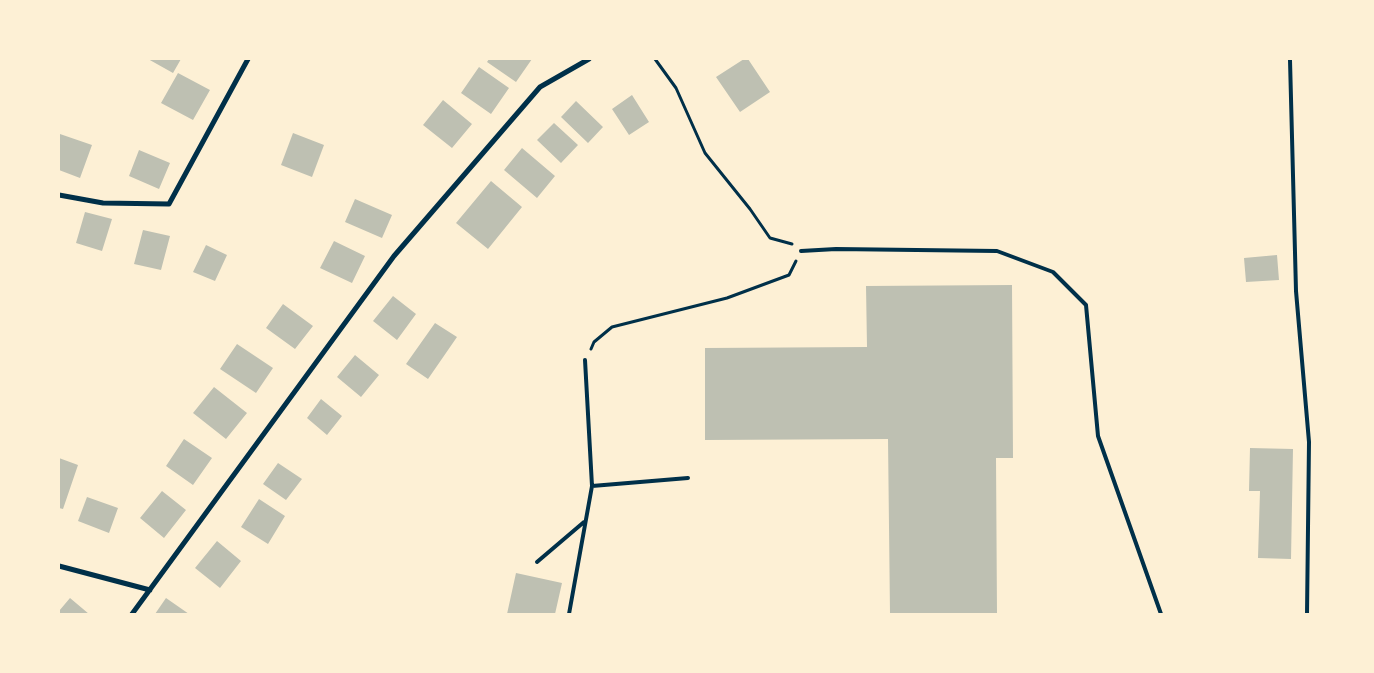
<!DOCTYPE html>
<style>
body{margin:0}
#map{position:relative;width:1374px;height:673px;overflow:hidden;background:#fdf0d5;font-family:"Alegreya Sans",sans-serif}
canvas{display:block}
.frame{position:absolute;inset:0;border:60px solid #fdf0d5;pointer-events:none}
</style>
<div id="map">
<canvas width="1374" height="673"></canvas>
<div class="frame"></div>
</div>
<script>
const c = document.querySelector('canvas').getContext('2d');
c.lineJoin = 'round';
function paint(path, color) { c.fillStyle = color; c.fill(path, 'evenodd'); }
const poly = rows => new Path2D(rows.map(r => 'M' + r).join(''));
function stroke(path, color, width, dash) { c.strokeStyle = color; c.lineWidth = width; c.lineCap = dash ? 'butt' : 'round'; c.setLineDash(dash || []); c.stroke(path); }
paint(poly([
 [148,59,181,59,173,73],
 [489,59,532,59,516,82,487,62],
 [744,59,748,59,770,92,740,112,716,77],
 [479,67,509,88,491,114,461,93],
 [178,73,210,90,193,120,161,103],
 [632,95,649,122,629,135,612,109],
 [443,100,472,124,452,148,423,125],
 [576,101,603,127,588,143,561,117],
 [554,123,578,145,561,163,537,140],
 [293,133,324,145,312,177,281,165],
 [60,134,92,145,80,178,59,170],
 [522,148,555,176,537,198,504,170],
 [139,150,170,163,159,189,129,176],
 [491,181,522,207,488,249,456,223],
 [355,199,392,215,382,238,345,222],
 [85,212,112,219,102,251,76,243],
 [143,230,170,236,161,270,134,264],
 [334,241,365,256,352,283,320,268],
 [206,245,227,255,215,281,193,272],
 [1277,255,1279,280,1246,282,1244,258],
 [1012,285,1013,458,996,458,997,614,890,614,888,439,705,440,705,348,867,347,866,286],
 [393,296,416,314,397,340,373,321],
 [283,304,313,326,295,349,266,328],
 [435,323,457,337,428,379,406,364],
 [237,344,273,368,256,393,220,369],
 [355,355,379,375,361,397,337,377],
 [214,387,247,413,226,439,193,413],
 [321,399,342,416,327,435,307,418],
 [184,439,212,458,193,485,166,466],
 [1250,448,1293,449,1291,559,1258,558,1260,491,1249,491],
 [59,458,78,465,63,509,59,508],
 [278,463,302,479,286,500,263,484],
 [162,491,186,510,164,538,140,518],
 [87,497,118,508,109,533,78,521],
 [259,499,285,516,268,544,241,527],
 [217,541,241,561,220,588,195,568],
 [516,573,562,583,555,614,507,614],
 [70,598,89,614,59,614,59,611],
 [166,598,189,614,155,614]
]), '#bec0b2');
stroke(poly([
 [655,59,676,88,705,153,750,209,770,238,792,244],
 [591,349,594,342,612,327,727,298,789,275,796,261]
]), '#003049', 3);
stroke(poly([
 [1290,60,1296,291,1309,442,1307,614],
 [801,251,836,249,997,251,1053,272,1086,305,1098,436,1161,614],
 [585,360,592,486],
 [537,562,584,522],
 [569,614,592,486,688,478]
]), '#003049', 4);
stroke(poly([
 [59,195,103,203,169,204,248,59],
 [59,566,150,590],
 [132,614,394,256,540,87,589,59]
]), '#003049', 5);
</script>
